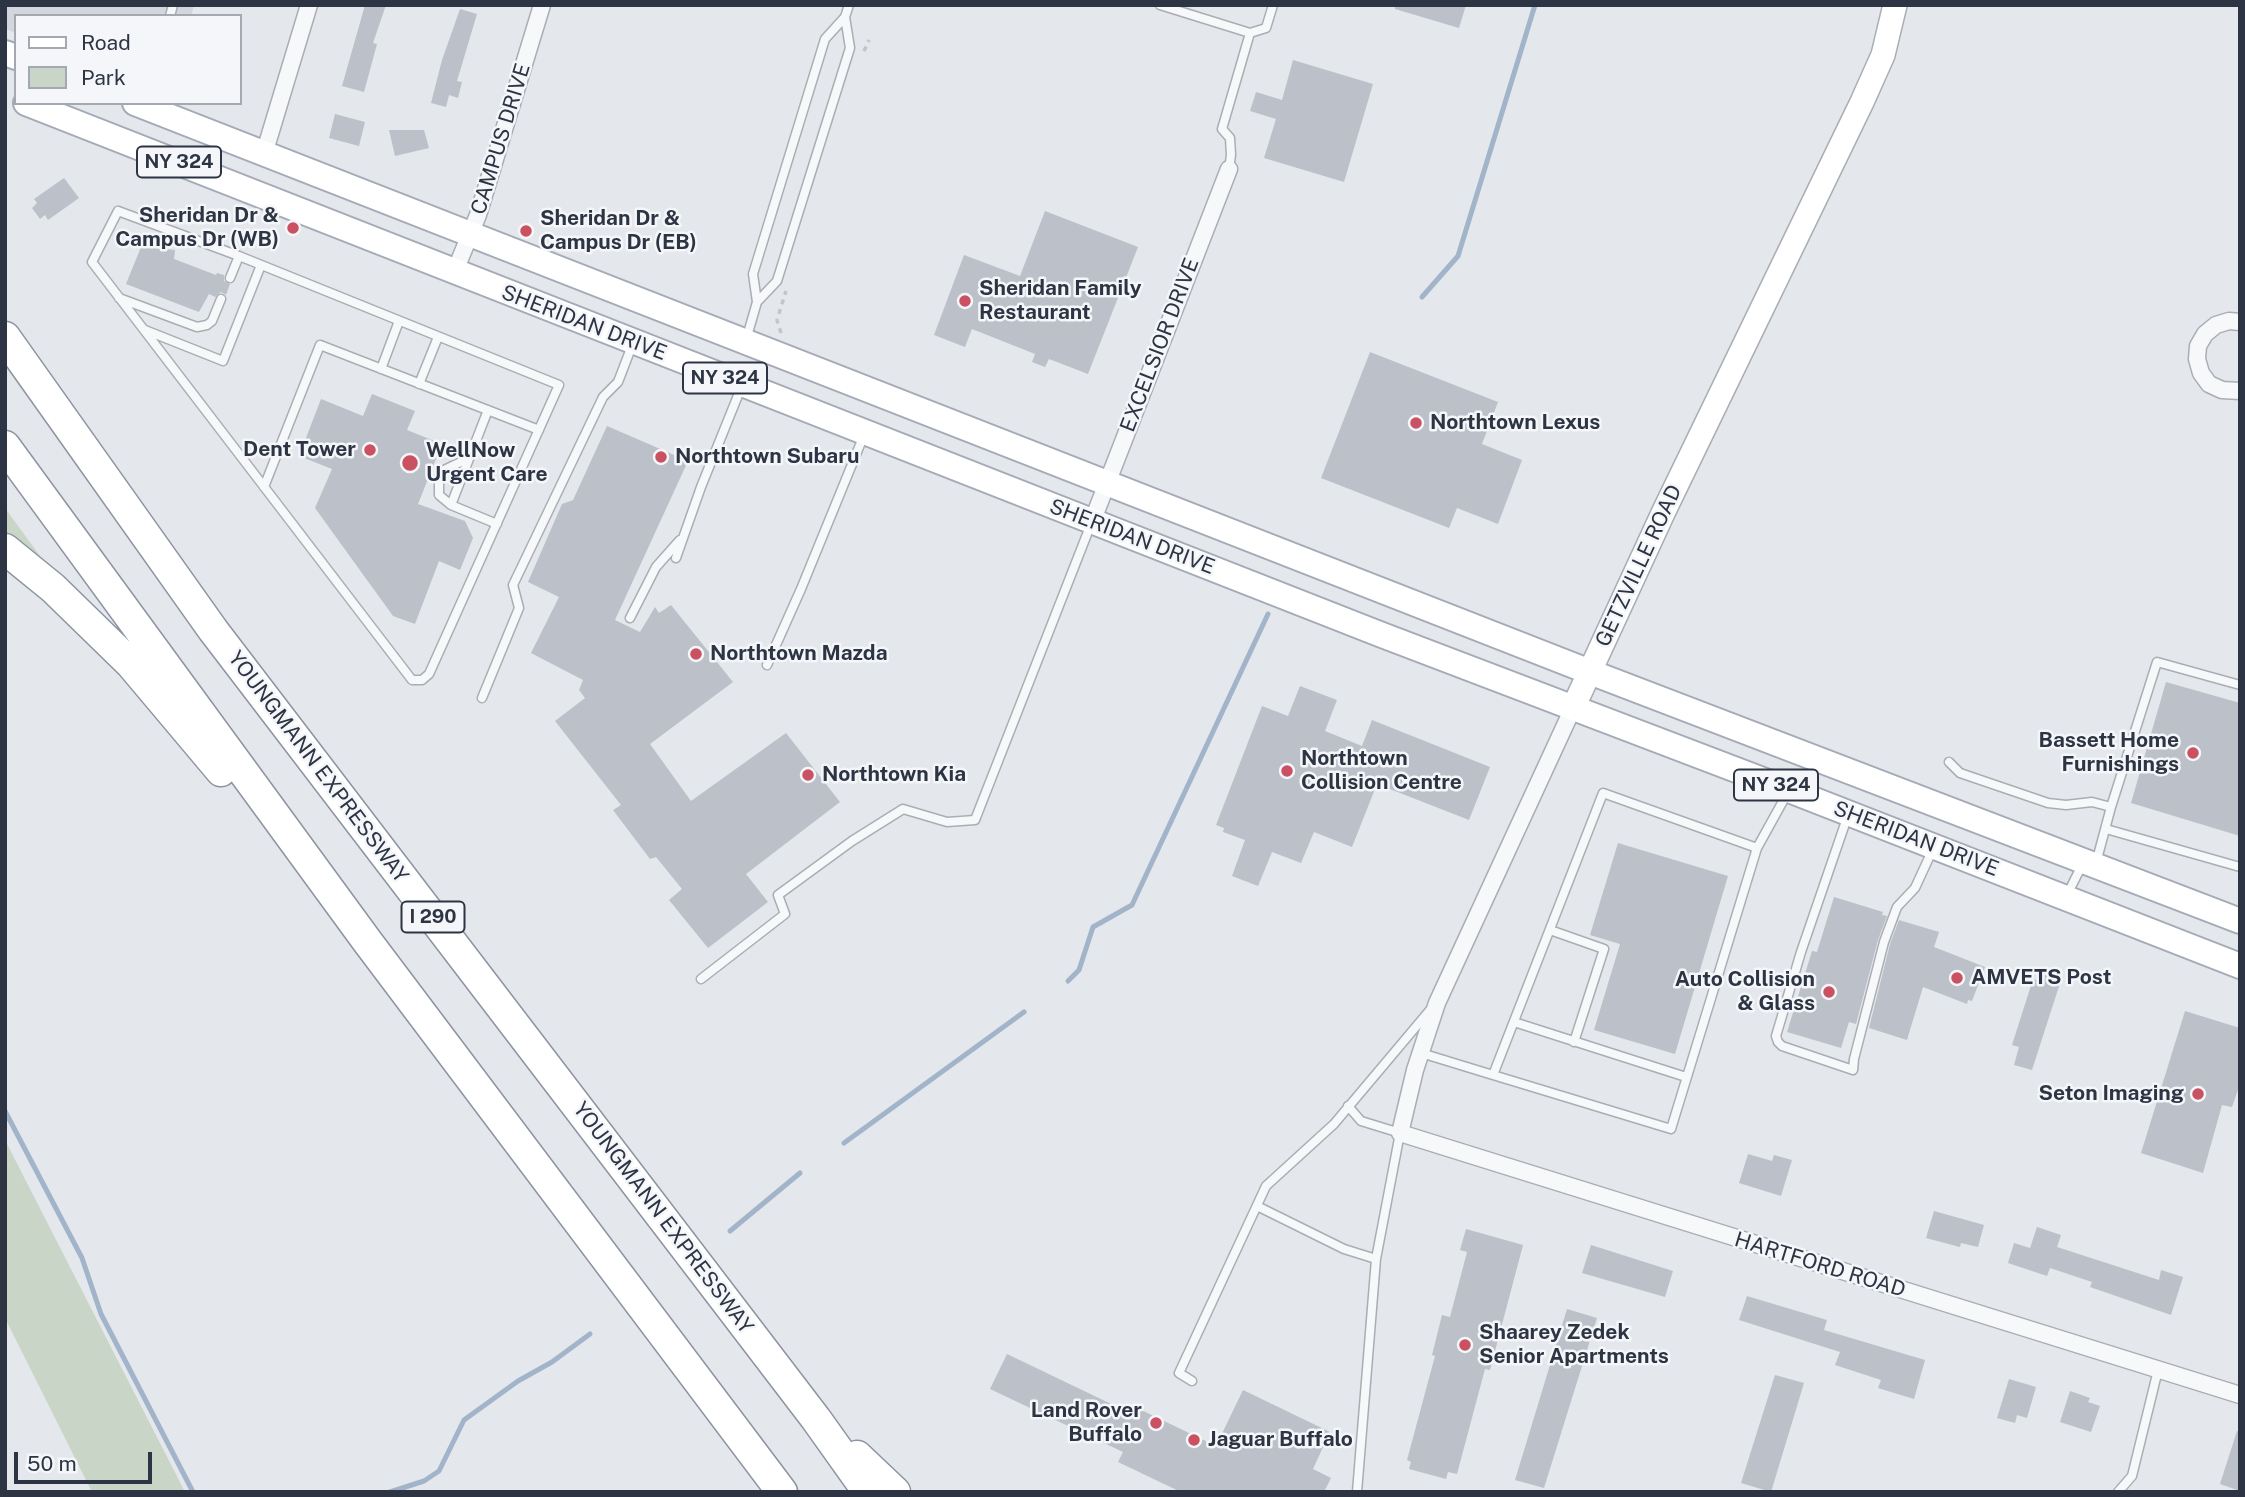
<!DOCTYPE html>
<style>
body{margin:0}
#map{position:relative;width:2245px;height:1497px;overflow:hidden;background:#e4e7eb;font-family:"Public Sans",sans-serif}
canvas{display:block}
.frame{position:absolute;inset:0;border:7px solid #2d3443;pointer-events:none}
.legend{position:absolute;left:14px;top:14px;width:228px;height:91px;box-sizing:border-box;background:#f4f6f9;border:2px solid #a4a8b0;margin:0;padding:9px 12px;list-style:none;font-size:21px;color:#2d3443}
.legend li{display:flex;align-items:center;gap:14px;height:35px}
.legend b{width:35px;border:2px solid #a4a8b0}
.scale{position:absolute;left:14px;top:1452px;width:138px;height:32px;box-sizing:border-box;border:4px solid #2d3443;border-top:0;padding-left:9px;font-size:21px;line-height:24px;white-space:nowrap;color:#2d3443;-webkit-text-stroke:5px #f4f6f9;paint-order:stroke}
</style>
<div id="map">
<canvas width="2245" height="1497"></canvas>
<div class="frame"></div>
<ul class="legend">
<li><b style="height:9px;background:#fff"></b>Road</li>
<li><b style="height:19px;background:#c9d5c6"></b>Park</li>
</ul>
<div class="scale">50 m</div>
</div>
<script>
const c = document.querySelector('canvas').getContext('2d');
c.lineJoin = 'round';
function paint(path, color) { c.fillStyle = color; c.fill(path, 'evenodd'); }
const poly = rows => new Path2D(rows.map(r => 'M' + r).join(''));
function stroke(path, color, width, dash) { c.strokeStyle = color; c.lineWidth = width; c.lineCap = dash ? 'butt' : 'round'; c.setLineDash(dash || []); c.stroke(path); }
function drawText(font, color, halo, rows, align = 'center') {
  c.font = font + ' "Public Sans",sans-serif'; c.lineWidth = 5; c.setLineDash([]); c.textBaseline = 'middle'; c.strokeStyle = halo; c.fillStyle = color; for (const [text, x, y, turn = 0] of rows) {
    c.save(); c.translate(x, y); c.rotate((+turn || 0) * Math.PI / 180); c.textAlign = isNaN(turn) ? turn : align; if (halo) c.strokeText(text, 0, 0); c.fillText(text, 0, 0); c.restore();
  }
}
paint(poly([
 [5,5,194,5,191,16,16,16,16,33,5,29]
]), '#d3d6dd');
paint(poly([
 [5,508,53,574,5,538],
 [5,1140,185,1492,92,1492,5,1318]
]), '#c9d5c6');
stroke(poly([
 [1422,297,1458,256,1535,5],
 [1068,981,1079,970,1093,927,1132,905,1268,614],
 [5,1111,82,1258,101,1314,193,1492],
 [844,1143,1024,1012],
 [730,1231,800,1173],
 [390,1492,424,1481,439,1471,464,1420,518,1381,552,1362,590,1334]
]), '#a2b4c9', 5);
paint(poly([
 [365,5,386,5,373,43,377,44,364,92,342,86],
 [1395,5,1466,5,1459,28,1395,9],
 [460,9,477,14,457,81,462,82,458,98,449,95,446,107,431,103,442,60],
 [1293,60,1373,84,1344,182,1264,158,1276,119,1250,111,1256,92,1282,100],
 [335,114,365,122,359,146,329,138],
 [389,130,424,130,429,148,395,156],
 [64,178,79,198,48,220,45,215,40,219,32,208,37,203,34,199],
 [1045,211,1138,247,1088,374,1049,359,1045,367,1032,362,1035,354,972,329,965,347,934,335,964,255,1020,276],
 [141,247,175,250,174,259,216,275,217,273,224,275,224,281,230,284,226,295,221,292,215,297,209,294,199,312,126,284],
 [1370,352,1498,402,1482,444,1522,460,1498,524,1457,508,1449,528,1321,478],
 [372,394,415,411,407,430,442,444,418,504,465,521,473,538,460,570,439,561,415,624,393,616,315,508,332,469,299,456,321,399,363,416],
 [607,426,688,461,615,620,640,632,655,607,659,613,671,605,733,682,650,744,691,801,786,733,840,802,746,874,768,902,708,948,669,900,682,889,656,857,650,859,613,810,621,805,555,721,585,698,579,690,583,680,531,653,559,597,528,582,562,504,573,500],
 [2166,682,2240,703,2240,836,2131,803],
 [1300,686,1337,700,1325,731,1362,746,1372,720,1490,767,1469,820,1377,784,1352,847,1314,832,1301,863,1272,852,1258,886,1232,876,1245,840,1223,832,1224,828,1216,825,1262,706,1288,716],
 [1618,843,1728,876,1675,1054,1594,1030,1620,944,1590,935],
 [1834,897,1883,912,1882,915,1887,916,1878,940,1856,1024,1849,1022,1841,1048,1787,1032,1812,951,1817,952],
 [1899,920,1939,932,1934,947,1985,967,1972,1001,1968,1000,1967,1004,1923,987,1907,1040,1869,1028,1890,944],
 [2045,975,2061,980,2032,1070,2014,1065,2019,1047,2012,1045,2033,979,2043,982],
 [2185,1011,2240,1028,2240,1084,2232,1107,2222,1105,2203,1173,2141,1153],
 [1748,1154,1772,1161,1774,1155,1792,1160,1781,1196,1739,1183],
 [1934,1211,1984,1225,1978,1247,1961,1243,1960,1247,1926,1238],
 [2037,1227,2061,1235,2057,1247,2159,1280,2161,1270,2183,1277,2171,1315,2090,1287,2092,1282,2050,1268,2047,1276,2008,1263,2014,1243,2030,1248],
 [1466,1229,1523,1245,1490,1370,1485,1369,1457,1474,1448,1472,1446,1479,1409,1469,1411,1462,1407,1460,1435,1356,1432,1355,1442,1315,1450,1317,1467,1252,1460,1250],
 [1591,1245,1673,1271,1665,1297,1582,1273],
 [1747,1296,1827,1320,1824,1330,1925,1360,1914,1399,1878,1388,1881,1380,1835,1365,1840,1352,1739,1320],
 [1567,1309,1597,1318,1544,1488,1515,1480],
 [1007,1354,1130,1413,1133,1406,1216,1446,1243,1390,1330,1432,1313,1469,1331,1478,1324,1492,1181,1492,1118,1462,1123,1452,990,1389],
 [1775,1375,1804,1383,1771,1492,1741,1483],
 [2009,1379,2036,1387,2027,1418,2017,1415,2015,1423,1997,1418],
 [2070,1391,2090,1398,2088,1402,2100,1406,2091,1432,2060,1422],
 [2237,1431,2240,1432,2240,1491,2220,1484]
]), '#bcc0c8');
const lane = poly([
 [1160,5,1250,33],
 [170,16,173,5],
 [845,17,825,39,753,274,757,302,777,281,850,48,845,17,849,5],
 [1229,169,1231,155,1230,138,1222,129,1250,33,1266,28,1273,5],
 [118,211,239,256,559,385,429,674,422,680,412,680,92,262,118,211],
 [230,278,239,256],
 [119,298,197,327,207,325,212,321,221,299],
 [145,330,223,361,261,265],
 [746,340,757,302],
 [381,369,399,321],
 [419,384,438,337],
 [488,410,451,505,497,524],
 [444,470,469,458],
 [439,483,439,495,451,505],
 [264,487,320,345,539,430],
 [676,558,701,487,741,388],
 [630,618,656,567,680,540],
 [767,665,801,589,864,435],
 [482,698,519,608,513,585,603,397,618,382,633,343],
 [1949,762,1960,773,2048,803,2066,805,2092,802,2111,807],
 [1848,815,1801,952,1776,1036,1778,1042,1782,1046,1853,1070,1854,1059,1884,942,1897,907,1915,888,1933,849],
 [2106,829,2240,867],
 [2096,863,2111,807,2157,662,2240,685],
 [2067,895,2083,863],
 [1550,930,1604,949,1574,1042],
 [701,979,785,914,778,895,852,841,903,809,947,822,975,820,1091,524],
 [1514,1022,1686,1077],
 [1421,1053,1493,1075,1603,793,1757,848,1788,792],
 [1493,1075,1671,1129,1757,848],
 [1348,1106,1361,1121,1400,1133,1376,1259,1357,1492],
 [1257,1206,1344,1249,1376,1259],
 [1192,1381,1179,1373,1266,1186,1334,1124,1430,1010],
 [2118,1492,2132,1476,2158,1370]
]);
const street = poly([
 [264,154,309,5],
 [455,271,478,215,542,5],
 [2240,322,2229,321,2216,325,2205,334,2198,346,2197,359,2201,373,2209,384,2222,390,2240,391],
 [1092,522,1229,169],
 [1573,708,1437,1003,1415,1070,1400,1133,2240,1395]
]);
const secondary = poly([
 [1573,708,1664,511,1862,102,1883,55,1895,5]
]);
const primary = poly([
 [5,53,16,57],
 [26,103,1382,635,1789,790,2240,966],
 [135,103,1590,672,2240,921]
]);
const highway = poly([
 [5,337,213,630,816,1419,868,1492],
 [5,446,367,941,782,1492],
 [5,549,53,588,131,664,221,771],
 [857,1456,895,1492]
]);
stroke(lane, '#a9aeb5', 11);
stroke(street, '#a9aeb5', 19);
stroke(secondary, '#a9aeb5', 26);
stroke(primary, '#a4abb7', 28);
stroke(highway, '#8c94a1', 33);
stroke(poly([
 [864,51,869,40],
 [781,333,777,320,786,291]
]), '#c2c5ca', 3.5, [5, 5]);
stroke(lane, '#f7f8fa', 8);
stroke(street, '#f7f8fa', 16);
stroke(secondary, '#fff', 23);
stroke(primary, '#fff', 24);
stroke(highway, '#fff', 30);
for (const [x, y, r, color] of [
 [293,228,7,"#c95161"],
 [526,231,7,"#c95161"],
 [965,301,7,"#c95161"],
 [1416,423,7,"#c95161"],
 [370,450,7,"#c95161"],
 [661,457,7,"#c95161"],
 [410,463,9,"#c95161"],
 [696,654,7,"#c95161"],
 [2193,753,7,"#c95161"],
 [1287,771,7,"#c95161"],
 [808,775,7,"#c95161"],
 [1957,978,7,"#c95161"],
 [1829,992,7,"#c95161"],
 [2198,1094,7,"#c95161"],
 [1465,1345,7,"#c95161"],
 [1156,1423,7,"#c95161"],
 [1194,1440,7,"#c95161"]
]) { const dot = new Path2D(); dot.arc(x, y, r, 0, 2 * Math.PI); c.fillStyle = color; c.fill(dot); stroke(dot, '#f4f6f9', 2.5); }
for (const [x, y, w] of [
 [179,162,84],
 [725,378,84],
 [1776,785,84],
 [433,917,63]
]) { const box = new Path2D(); box.roundRect(x - w / 2, y - 15.5, w, 31, 5); c.fillStyle = '#f4f6f9'; c.fill(box); stroke(box, '#2d3443', 2); }
drawText('bold 19px', '#2d3443', null, [
 ["NY 324",179,162],
 ["NY 324",725,378],
 ["NY 324",1776,785],
 ["I 290",433,917]
]);
drawText('21px', '#2d3443', '#f4f6f9', [
 ["CAMPUS DRIVE",501,139,-73],
 ["SHERIDAN DRIVE",584,323,21],
 ["EXCELSIOR DRIVE",1160,345,-69],
 ["SHERIDAN DRIVE",1132,537,21],
 ["GETZVILLE ROAD",1639,566,-65],
 ["YOUNGMANN EXPRESSWAY",318,767,53],
 ["SHERIDAN DRIVE",1916,839,21],
 ["YOUNGMANN EXPRESSWAY",663,1218,53],
 ["HARTFORD ROAD",1820,1265,17]
]);
drawText('bold 21px', '#2d3443', '#f4f6f9', [
 ["Sheridan Dr &",279,216,"right"],
 ["Campus Dr (WB)",279,240,"right"],
 ["Sheridan Dr &",540,219],
 ["Campus Dr (EB)",540,243],
 ["Sheridan Family",979,289],
 ["Restaurant",979,313],
 ["Northtown Lexus",1430,423],
 ["Dent Tower",356,450,"right"],
 ["WellNow",426,451],
 ["Urgent Care",426,475],
 ["Northtown Subaru",675,457],
 ["Northtown Mazda",710,654],
 ["Bassett Home",2179,741,"right"],
 ["Furnishings",2179,765,"right"],
 ["Northtown",1301,759],
 ["Collision Centre",1301,783],
 ["Northtown Kia",822,775],
 ["AMVETS Post",1971,978],
 ["Auto Collision",1815,980,"right"],
 ["& Glass",1815,1004,"right"],
 ["Seton Imaging",2184,1094,"right"],
 ["Shaarey Zedek",1479,1333],
 ["Senior Apartments",1479,1357],
 ["Land Rover",1142,1411,"right"],
 ["Buffalo",1142,1435,"right"],
 ["Jaguar Buffalo",1208,1440]
], 'left');
</script>
